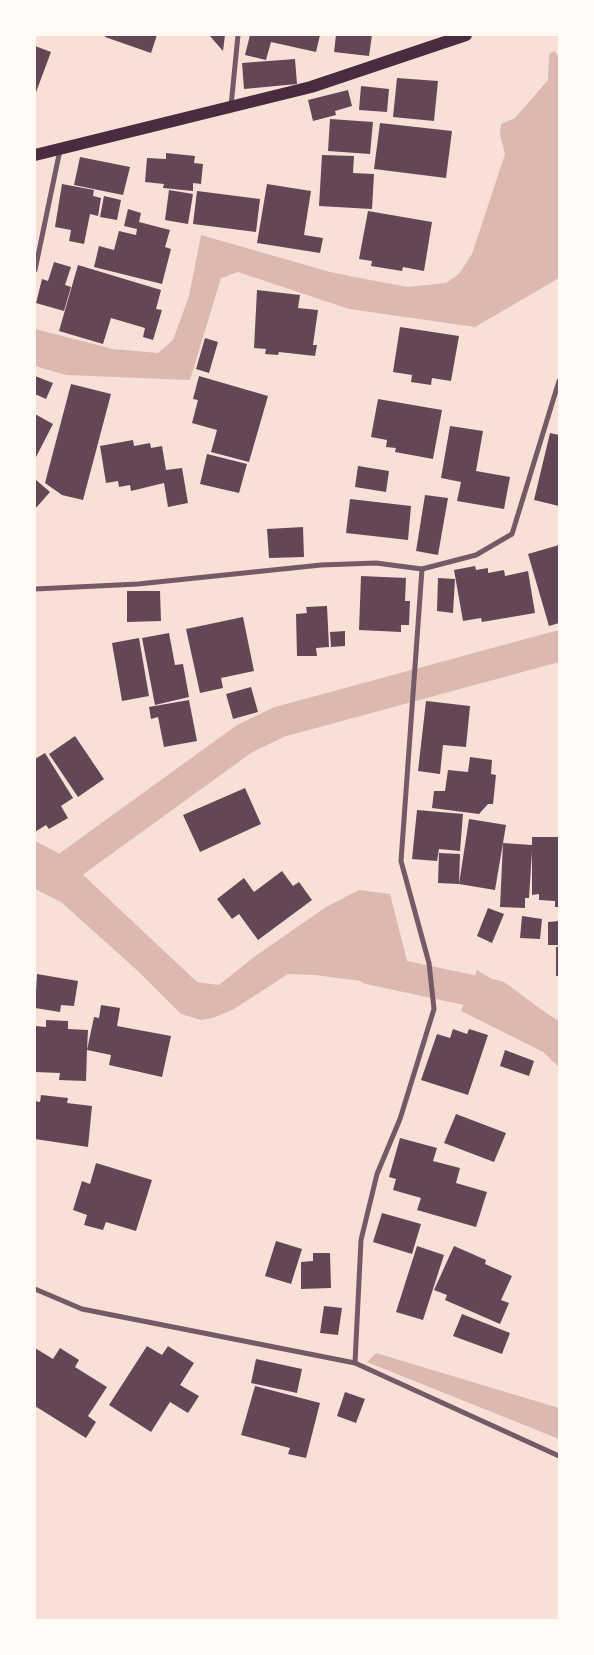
<!DOCTYPE html>
<style>
body{margin:0}
#map{position:relative;width:594px;height:1655px;overflow:hidden;background:#f7e1d7;font-family:"Nunito Sans",sans-serif}
canvas{display:block}
.frame{position:absolute;inset:0;border:36px solid #fffaf5;pointer-events:none}
</style>
<div id="map">
<canvas width="594" height="1655"></canvas>
<div class="frame"></div>
</div>
<script>
const c = document.querySelector('canvas').getContext('2d');
c.lineJoin = 'round';
function paint(path, color) { c.fillStyle = color; c.fill(path, 'evenodd'); }
const poly = rows => new Path2D(rows.map(r => 'M' + r).join(''));
function stroke(path, color, width, dash) { c.strokeStyle = color; c.lineWidth = width; c.lineCap = dash ? 'butt' : 'round'; c.setLineDash(dash || []); c.stroke(path); }
paint(poly([
 [554,51,559,57,559,278,475,327,349,309,238,272,221,278,190,380,66,375,35,366,35,329,113,349,158,353,173,340,189,296,201,235,330,272,370,280,408,287,446,283,459,274,472,254,505,154,500,134,501,124,515,118,548,80,549,54],
 [35,841,62,855,197,982,219,985,254,957,326,907,359,890,390,894,414,988,315,975,288,974,234,1009,213,1018,201,1020,181,1014,139,972,61,902,35,889],
 [477,970,559,1021,559,1067,543,1052,461,1011],
 [376,1353,559,1408,559,1439,367,1362]
]), '#dcb8b0');
stroke(poly([
 [56,875,244,739,279,722,559,646],
 [370,969,497,996,559,1042]
]), '#dcb8b0', 31);
paint(poly([
 [106,35,157,35,151,53,105,37],
 [209,35,225,35,223,51],
 [250,35,320,35,316,52,271,42,266,60,245,55],
 [336,35,372,35,369,56,334,52],
 [35,46,51,52,35,95],
 [295,59,297,84,244,89,242,63],
 [397,78,438,81,434,121,393,117],
 [361,86,389,89,387,112,359,110],
 [348,90,352,106,335,111,336,115,313,121,308,100],
 [330,119,373,122,370,154,328,151],
 [380,123,452,131,446,178,374,169],
 [166,153,195,156,194,163,203,164,201,184,193,183,193,191,163,188,164,184,145,182,147,158,166,159],
 [322,155,354,156,353,173,374,174,372,209,319,206],
 [80,157,130,167,123,195,74,185],
 [62,184,94,190,93,196,101,198,98,216,90,214,84,244,69,241,71,230,55,227],
 [267,184,311,191,304,235,323,238,320,253,257,243],
 [169,190,193,194,188,224,165,220],
 [197,191,260,199,256,232,193,224],
 [104,196,121,200,117,220,100,217],
 [128,209,141,213,139,222,170,230,165,247,171,249,162,284,94,267,99,246,114,250,119,231,136,235,137,229,124,226],
 [368,211,432,222,424,271,403,267,402,271,371,266,372,261,359,259],
 [54,262,71,267,65,285,71,287,64,311,36,303,42,279,48,281],
 [78,265,161,290,156,309,162,310,153,340,143,337,145,328,111,318,103,344,59,331],
 [257,290,300,295,298,308,318,310,313,345,317,345,315,356,279,352,278,355,265,354,266,349,254,348],
 [400,327,459,336,451,381,432,378,431,385,411,382,412,375,393,372],
 [205,338,218,342,209,373,196,369],
 [35,376,53,383,46,399,35,394],
 [199,376,268,396,249,462,211,452,217,430,192,423,198,400,193,399],
 [71,384,111,394,83,500,62,495,45,483],
 [378,399,442,410,433,459,395,452,396,448,386,447,387,440,371,437],
 [35,414,53,424,35,459],
 [450,426,483,431,476,471,510,477,504,509,457,501,461,482,441,478],
 [550,433,559,435,559,506,534,500],
 [133,440,134,446,150,443,151,448,162,446,166,470,182,468,188,503,168,507,164,483,131,491,130,485,119,487,118,481,106,483,100,446],
 [207,454,247,464,239,493,200,484],
 [358,466,389,471,386,492,355,487],
 [35,479,50,492,35,509],
 [425,495,448,498,438,555,416,551],
 [350,499,411,506,408,540,346,533],
 [303,527,304,557,269,558,267,529],
 [559,545,559,623,549,626,528,554],
 [475,566,476,570,488,568,488,573,504,570,505,576,528,571,535,613,482,622,481,618,463,621,454,570],
 [361,576,406,578,405,601,410,601,409,625,401,625,401,632,359,630],
 [438,578,455,579,453,613,437,611],
 [127,591,160,591,161,621,127,622],
 [327,606,329,647,316,648,317,656,297,656,296,614,307,613,306,607],
 [243,617,254,671,221,678,223,688,200,693,186,629],
 [345,631,345,646,331,647,330,632],
 [169,633,175,665,183,664,189,697,155,705,142,638],
 [139,638,149,696,122,701,112,643],
 [251,687,258,712,233,719,226,694],
 [189,700,197,741,164,747,158,717,151,719,149,707],
 [426,701,470,706,466,747,443,745,440,774,418,771],
 [75,736,104,779,78,797,49,754],
 [45,753,73,798,61,806,68,818,49,829,46,825,35,832,35,759],
 [470,757,492,760,491,774,496,775,493,804,488,804,479,814,432,808,434,791,445,791,448,770,468,772],
 [245,788,261,824,200,852,183,815],
 [417,810,463,814,460,851,439,849,437,861,412,859],
 [469,819,506,825,495,890,459,884],
 [532,837,559,837,559,907,555,907,555,901,539,900,539,894,532,895,532,851,529,898,525,898,525,908,500,907,503,843,532,845],
 [439,853,460,854,459,884,438,883],
 [282,871,293,886,299,882,312,900,258,940,239,914,232,919,217,899,244,878,254,892],
 [488,908,504,914,492,943,477,936],
 [522,916,542,919,540,939,520,938],
 [559,921,559,945,548,945,548,922],
 [556,947,559,947,559,976,556,976],
 [37,974,78,981,74,1006,61,1005,60,1012,35,1008],
 [101,1005,120,1008,117,1026,171,1036,162,1077,109,1065,111,1055,87,1050,86,1081,59,1080,60,1073,35,1072,35,1026,46,1027,46,1020,68,1021,68,1029,88,1030,87,1050,94,1017,99,1018],
 [453,1029,467,1034,469,1029,488,1035,468,1095,421,1080,437,1034,450,1038],
 [505,1050,534,1061,529,1076,500,1066],
 [41,1095,68,1098,67,1103,92,1106,88,1147,35,1139,35,1101,40,1102],
 [456,1114,506,1133,494,1162,444,1143],
 [400,1138,437,1148,433,1161,460,1168,456,1183,487,1192,476,1227,417,1210,421,1198,393,1190,396,1179,389,1177],
 [96,1163,152,1180,136,1231,106,1222,103,1230,84,1225,87,1215,73,1210,82,1181,90,1184],
 [382,1213,421,1224,412,1254,373,1242],
 [276,1241,302,1249,291,1284,265,1276],
 [417,1246,444,1255,423,1320,396,1312],
 [454,1246,486,1260,485,1264,512,1276,501,1300,509,1303,500,1324,445,1300,447,1295,434,1290],
 [313,1253,330,1253,331,1288,301,1289,301,1262,313,1261],
 [324,1306,342,1308,338,1335,320,1333],
 [462,1314,510,1333,502,1354,453,1336],
 [147,1346,162,1355,168,1346,194,1363,180,1385,199,1396,188,1413,170,1402,151,1432,109,1405],
 [35,1348,53,1359,60,1348,79,1360,75,1367,107,1387,88,1416,96,1422,86,1438,35,1406],
 [256,1359,302,1369,297,1393,251,1383],
 [255,1386,320,1403,306,1458,288,1454,290,1448,241,1435],
 [345,1392,365,1399,356,1423,337,1416]
]), '#644757');
stroke(poly([
 [231,106,238,35],
 [35,270,60,150],
 [35,589,138,584,321,565,376,563,422,569,476,555,512,534,559,381],
 [35,1289,82,1309,355,1363,559,1456],
 [355,1363,361,1240,377,1174,400,1119,434,1009,429,963,401,861,422,569]
]), '#755966', 5);
stroke(poly([
 [35,155,311,87,466,35]
]), '#4a2c40', 12);
</script>
